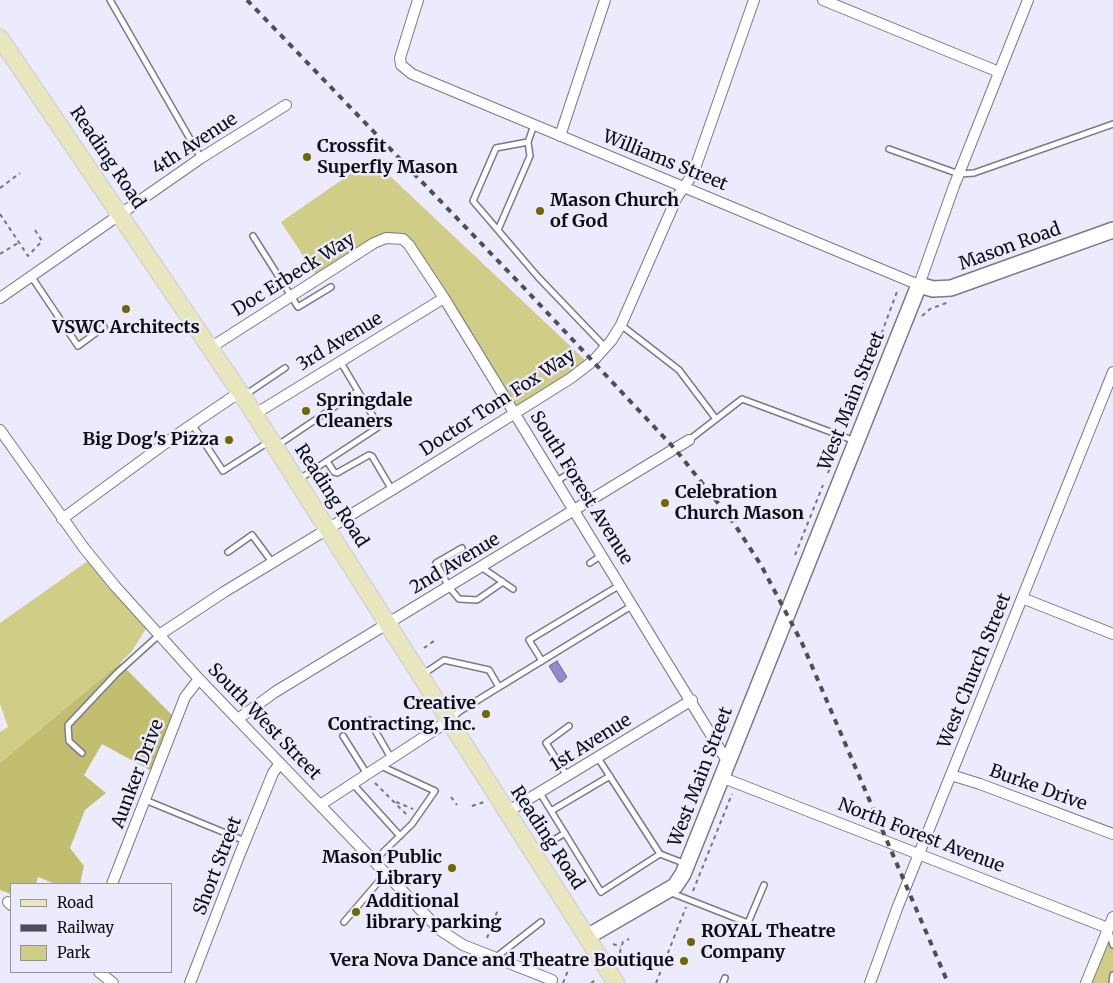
<!DOCTYPE html>
<style>
body{margin:0}
#map{position:relative;width:1113px;height:983px;overflow:hidden;background:#ecebfe;font-family:Merriweather,serif}
canvas{display:block}
.legend{position:absolute;left:10px;top:883px;width:162px;height:90px;box-sizing:border-box;background:#ecebfe;border:1px solid #9392a0;margin:0;padding:6px 9px;list-style:none;font-size:15px;color:#0e0d13}
.legend li{display:flex;align-items:center;gap:10px;height:25px}
.legend b{width:25px;border:1px solid #9392a0}
</style>
<div id="map">
<canvas width="1113" height="983"></canvas>
<ul class="legend">
<li><b style="height:6px;background:#e8e6bc"></b>Road</li>
<li><b style="height:6px;background:#4f4e57"></b>Railway</li>
<li><b style="height:14px;background:#d0cd86"></b>Park</li>
</ul>
</div>
<script>
const c = document.querySelector('canvas').getContext('2d');
c.lineJoin = 'round';
function paint(path, color) { c.fillStyle = color; c.fill(path, 'evenodd'); }
const poly = rows => new Path2D(rows.map(r => 'M' + r).join(''));
function stroke(path, color, width, dash) { c.strokeStyle = color; c.lineWidth = width; c.lineCap = dash ? 'butt' : 'round'; c.setLineDash(dash || []); c.stroke(path); }
function drawText(font, color, halo, rows, align = 'center') {
  c.font = font + ' Merriweather,serif'; c.lineWidth = 5; c.setLineDash([]); c.textBaseline = 'middle'; c.strokeStyle = halo; c.fillStyle = color; for (const [text, x, y, turn = 0] of rows) {
    c.save(); c.translate(x, y); c.rotate((+turn || 0) * Math.PI / 180); c.textAlign = isNaN(turn) ? turn : align; if (halo) c.strokeText(text, 0, 0); c.fillText(text, 0, 0); c.restore();
  }
}
paint(poly([
 [372,159,584,359,584,368,515,413,409,245,394,237,319,280,281,222],
 [92,558,149,624,132,651,120,663,0,763,0,732,8,727,0,704,0,623],
 [1108,928,1113,931,1113,983,1087,983]
]), '#d0cd86');
paint(poly([
 [120,663,176,719,155,773,102,744,84,775,106,793,85,810,70,848,84,866,80,884,55,884,38,877,36,884,11,884,11,894,0,890,0,763]
]), '#c1be6f');
const water = poly([
 [557,661,567,677,562,682,559,682,549,666,557,661]
]);
paint(water, '#928acf');
stroke(water, '#6a6497', 1);
const service = poly([
 [110,0,201,158],
 [534,125,528,142,496,148,473,201,538,277,605,347],
 [889,149,959,174,974,173,1113,124],
 [498,230,530,156,528,142],
 [253,236,298,307,331,287],
 [31,276,78,346,104,327],
 [621,325,679,370,716,419],
 [245,395,285,368],
 [192,424,223,471,270,441],
 [689,440,742,399,855,441],
 [278,445,358,391],
 [327,461,334,472,337,473,369,455,372,456,392,490],
 [298,480,377,428,377,423,340,361],
 [557,481,574,470],
 [462,548,436,563,449,587,459,599,477,600,503,582],
 [228,552,252,535,272,562],
 [590,563,602,555],
 [481,567,513,589],
 [542,661,529,640,620,585],
 [422,675,444,660,489,670,499,687],
 [452,718,460,711,633,605],
 [369,720,391,758],
 [343,736,367,774],
 [82,753,69,741,68,725,117,673,159,635],
 [598,758,660,854,686,864],
 [567,776,546,743,569,726],
 [353,784,400,836],
 [540,793,601,892,660,854],
 [145,800,245,841],
 [551,811,610,776],
 [536,851,565,833],
 [374,861,412,824,435,791,381,766],
 [669,892,748,923,764,885],
 [344,922,386,873],
 [1109,931,1113,945],
 [495,958,541,922],
 [723,983,725,978],
 [1112,983,1113,975]
]);
const minor = poly([
 [418,0,400,58,401,65,412,74,919,285,954,186,1028,0],
 [823,0,999,72],
 [560,136,605,0],
 [0,298,201,158,286,105],
 [210,348,374,243,386,238,403,239,409,245,444,298,727,761],
 [255,414,444,298],
 [0,430,84,548,115,586,199,679,440,930,463,945,552,980],
 [62,519,178,434,240,392],
 [1022,598,1113,634],
 [159,635,224,592,413,477,571,378,593,361,611,341,621,325,677,197,693,174,754,0],
 [238,719,275,692,689,440],
 [951,775,980,784,1113,834],
 [721,777,1108,928],
 [320,805,450,720],
 [507,812,692,700],
 [112,884,185,697,199,679],
 [8,902,11,905],
 [99,972,113,983],
 [190,983,239,856,273,773,280,763],
 [870,983,898,906,1113,372],
 [1086,983,1113,917]
]);
const secondary = poly([
 [587,937,675,886,683,874,919,285,933,289,951,288,1113,230]
]);
const primary = poly([
 [0,38,246,401,616,983]
]);
stroke(service, '#7a798a', 8);
stroke(minor, '#7a798a', 12);
stroke(secondary, '#7a798a', 18);
stroke(primary, '#d4d3d5', 19);
stroke(poly([
 [0,188,20,173],
 [0,214,28,256,42,241,33,227],
 [0,254,18,243],
 [922,316,930,309,949,302],
 [851,416,898,289],
 [845,429,849,420],
 [828,473,839,443],
 [795,555,823,485],
 [424,648,434,641],
 [375,783,407,815],
 [451,797,457,805],
 [396,802,413,809],
 [696,802,709,764,713,760],
 [472,806,484,802],
 [693,891,732,794],
 [487,938,497,912,494,910],
 [613,944,621,947],
 [624,960,620,952,621,947,623,942,629,939],
 [563,983,571,963,583,956],
 [591,983,597,979],
 [656,983,686,907]
]), '#767581', 2, [4, 4]);
stroke(service, '#fff', 5);
stroke(minor, '#fff', 10);
stroke(secondary, '#fff', 15);
stroke(primary, '#e8e6bc', 16);
stroke(poly([
 [247,0,526,290,675,449,733,522,761,565,802,643,948,983]
]), '#4f4e57', 4, [6, 6]);
for (const [x, y, r, color] of [
 [307,157,5,"#6d6800"],
 [540,211,5,"#6d6800"],
 [126,309,5,"#6d6800"],
 [306,411,5,"#6d6800"],
 [229,440,5,"#6d6800"],
 [665,503,5,"#6d6800"],
 [486,714,5,"#6d6800"],
 [452,868,5,"#6d6800"],
 [356,912,5,"#6d6800"],
 [691,942,5,"#6d6800"],
 [684,961,5,"#6d6800"]
]) { const dot = new Path2D(); dot.arc(x, y, r, 0, 2 * Math.PI); c.fillStyle = color; c.fill(dot); stroke(dot, '#ecebfe', 2); }
drawText('18px', '#0e0d13', '#ecebfe', [
 ["4th Avenue",195,144,-33],
 ["Reading Road",107,158,56],
 ["Williams Street",665,161,22],
 ["Mason Road",1010,247,-20],
 ["Doc Erbeck Way",294,275,-32],
 ["3rd Avenue",340,342,-31],
 ["West Main Street",852,401,-68],
 ["Doctor Tom Fox Way",498,403,-33],
 ["South Forest Avenue",581,488,58],
 ["Reading Road",331,496,57],
 ["2nd Avenue",455,564,-31],
 ["West Church Street",975,671,-68],
 ["South West Street",264,722,46],
 ["1st Avenue",591,743,-32],
 ["Aunker Drive",138,774,-69],
 ["West Main Street",701,777,-69],
 ["Burke Drive",1038,788,20],
 ["North Forest Avenue",921,836,21],
 ["Reading Road",547,838,57],
 ["Short Street",218,866,-69]
]);
drawText('bold 18px', '#0e0d13', '#ecebfe', [
 ["Crossfit",317,147],
 ["Superfly Mason",317,168],
 ["Mason Church",550,201],
 ["of God",550,222],
 ["VSWC Architects",126,328,"center"],
 ["Springdale",316,401],
 ["Cleaners",316,422],
 ["Big Dog's Pizza",219,440,"right"],
 ["Celebration",675,493],
 ["Church Mason",675,514],
 ["Creative",476,704,"right"],
 ["Contracting, Inc.",476,725,"right"],
 ["Mason Public",442,858,"right"],
 ["Library",442,879,"right"],
 ["Additional",366,902],
 ["library parking",366,923],
 ["ROYAL Theatre",701,932],
 ["Company",701,953],
 ["Vera Nova Dance and Theatre Boutique",674,961,"right"]
], 'left');
</script>
